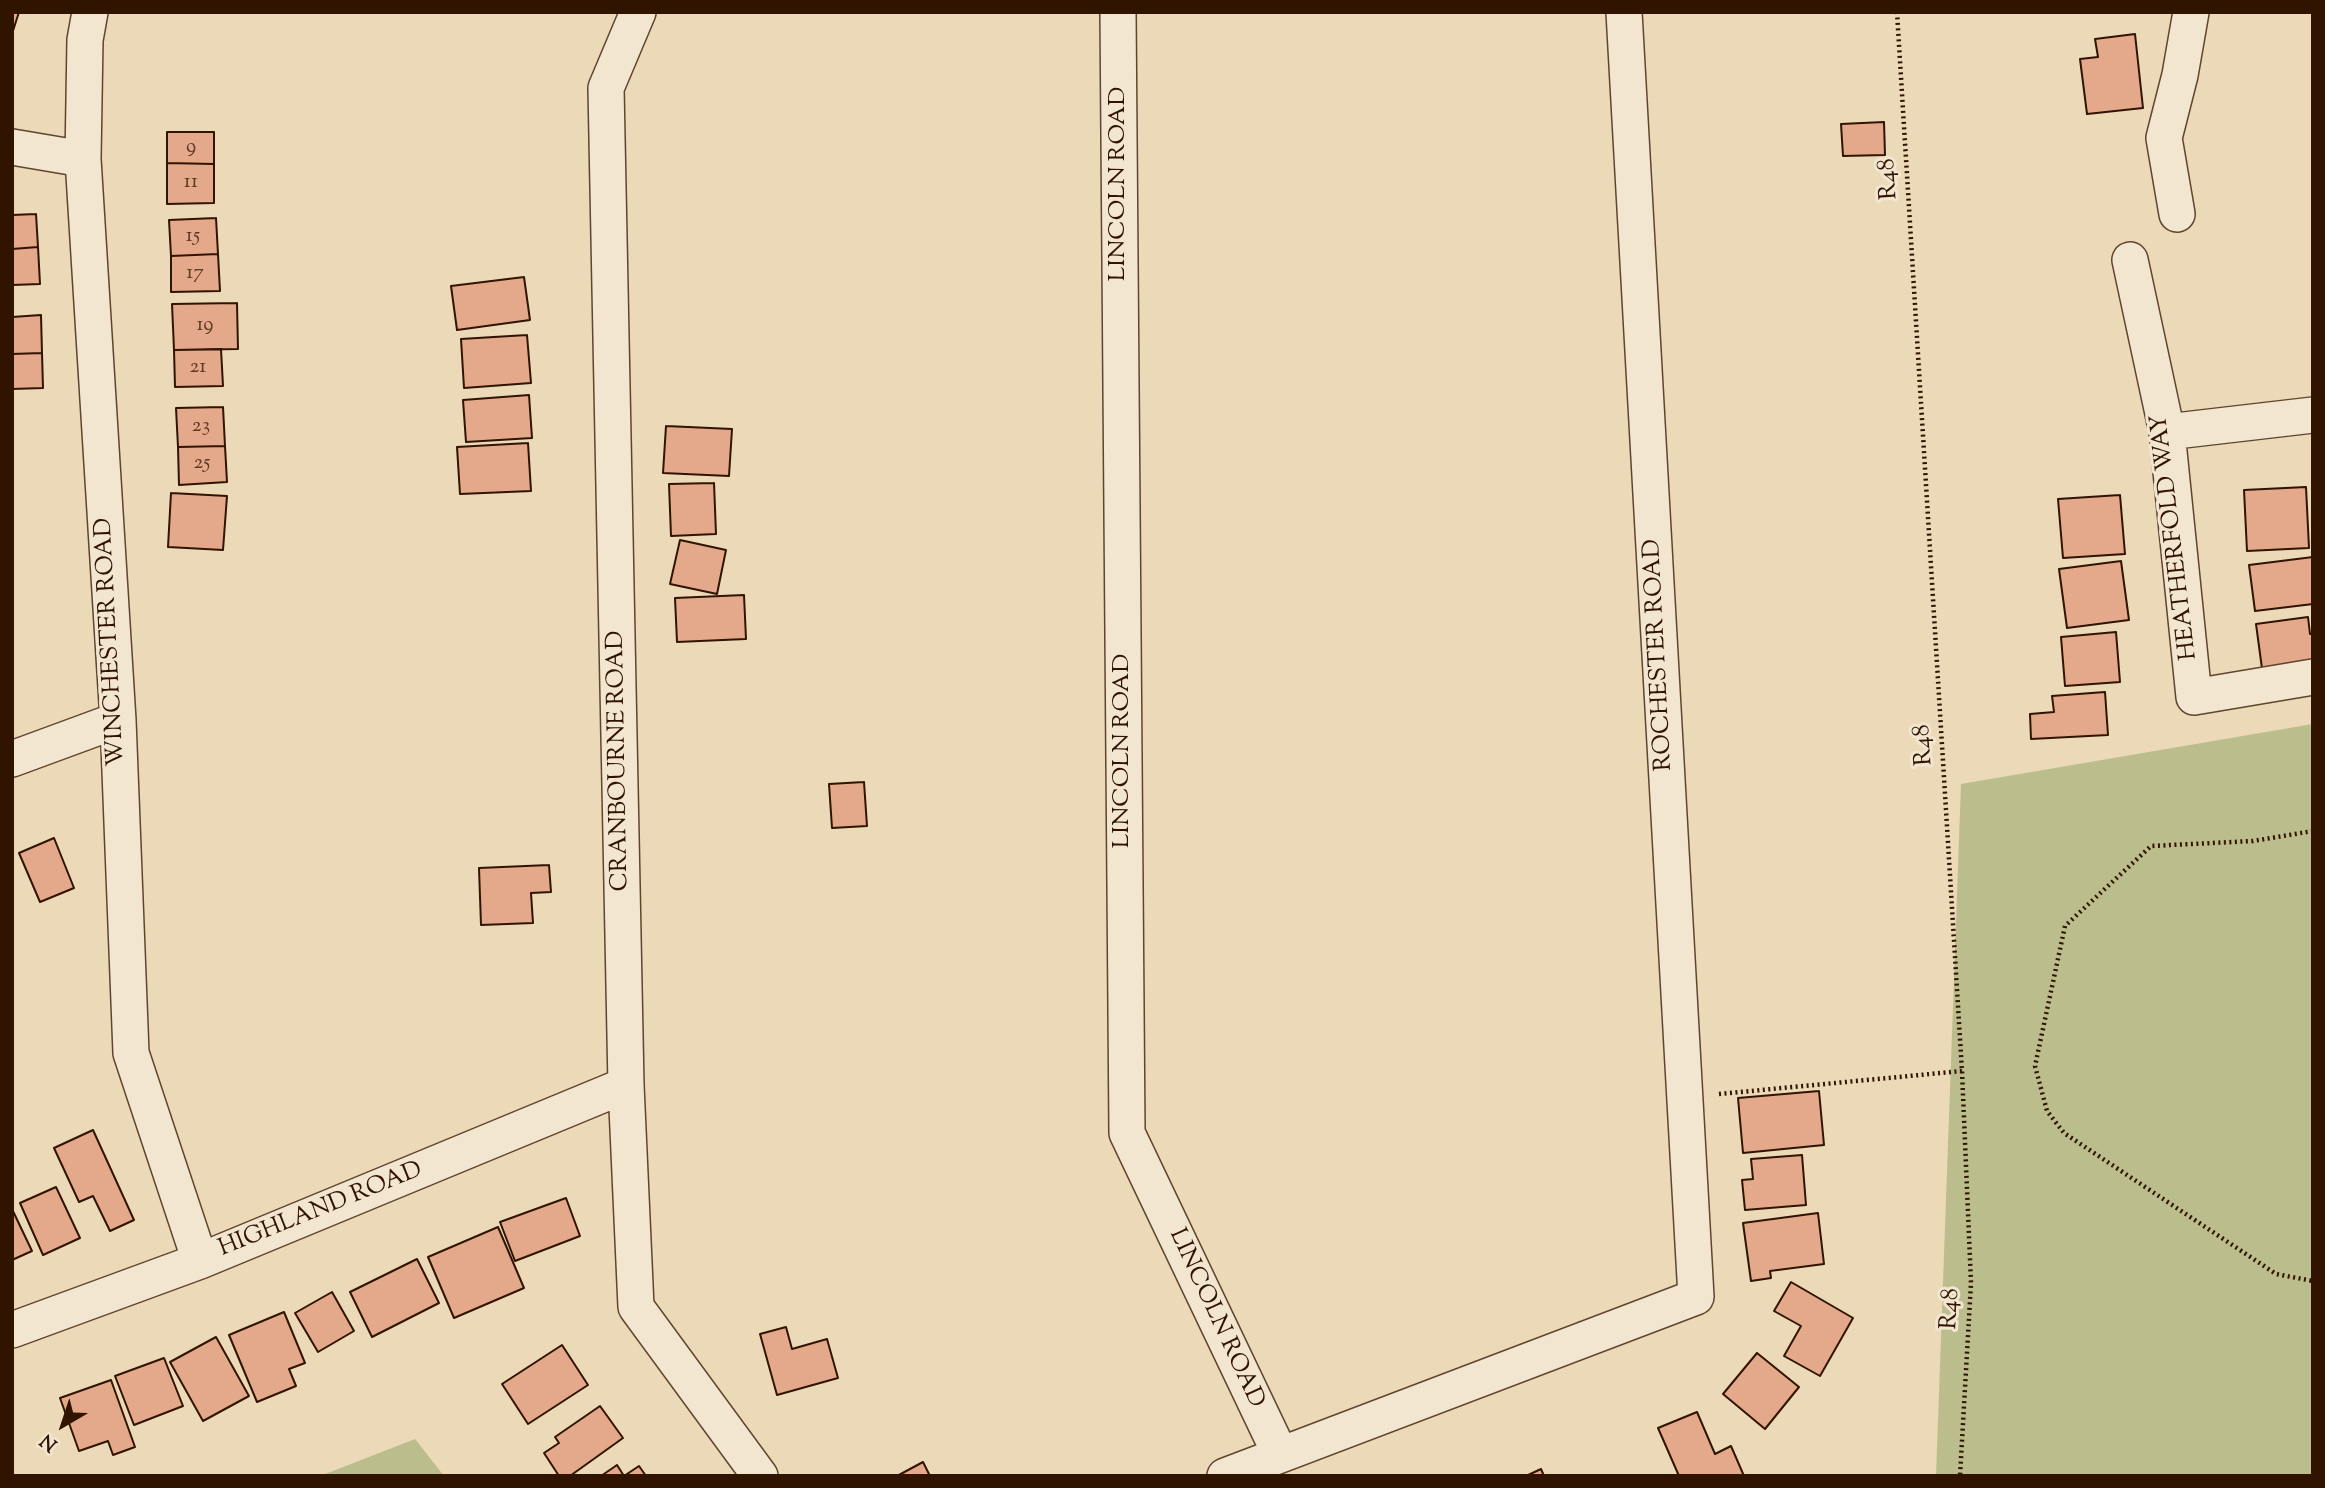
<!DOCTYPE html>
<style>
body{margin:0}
#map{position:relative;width:2325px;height:1488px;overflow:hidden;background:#ebd9b7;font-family:"Sorts Mill Goudy",serif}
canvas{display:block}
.frame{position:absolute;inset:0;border:14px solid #311400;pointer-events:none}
.north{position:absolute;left:28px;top:1390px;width:70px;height:70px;-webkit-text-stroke:5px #f2e6d0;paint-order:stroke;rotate:219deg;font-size:19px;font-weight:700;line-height:28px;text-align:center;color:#311400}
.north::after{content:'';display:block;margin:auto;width:24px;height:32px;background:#311400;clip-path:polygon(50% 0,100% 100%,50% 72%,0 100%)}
</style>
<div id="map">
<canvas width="2325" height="1488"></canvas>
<div class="frame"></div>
<div class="north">N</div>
</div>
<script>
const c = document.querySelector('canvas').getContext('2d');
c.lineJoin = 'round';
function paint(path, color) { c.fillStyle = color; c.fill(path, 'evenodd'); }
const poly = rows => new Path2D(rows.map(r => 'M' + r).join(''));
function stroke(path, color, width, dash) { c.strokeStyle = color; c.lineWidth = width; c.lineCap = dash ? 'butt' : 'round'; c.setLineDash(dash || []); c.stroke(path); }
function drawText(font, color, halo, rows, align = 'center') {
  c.font = font + ' "Sorts Mill Goudy",serif'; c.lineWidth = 6; c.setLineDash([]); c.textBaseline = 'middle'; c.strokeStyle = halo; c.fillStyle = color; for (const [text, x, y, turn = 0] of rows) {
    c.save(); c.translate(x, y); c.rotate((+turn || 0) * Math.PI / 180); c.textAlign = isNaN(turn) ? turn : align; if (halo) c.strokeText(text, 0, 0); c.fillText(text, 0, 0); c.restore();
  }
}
paint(poly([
 [2313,724,2313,1476,1936,1476,1961,784],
 [415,1439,444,1476,320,1476]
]), '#bbbe8c');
const building = poly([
 [12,12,19,12,12,34,12,12],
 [2135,34,2143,108,2087,114,2080,59,2098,57,2095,39,2135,34],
 [1884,122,1885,155,1843,156,1841,124,1884,122],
 [167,132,214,132,214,164,167,163,167,132],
 [167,163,214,164,214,203,167,204,167,163],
 [36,214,38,247,12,249,12,215,36,214],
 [216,218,218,254,171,256,169,220,216,218],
 [38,247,40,284,12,285,12,249,38,247],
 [218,254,220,291,171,292,171,256,218,254],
 [524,277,530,320,457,330,451,286,524,277],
 [237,303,238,349,174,350,172,304,237,303],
 [41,315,42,353,12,354,12,317,41,315],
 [527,335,531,383,464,388,461,339,527,335],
 [221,349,223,386,175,387,174,350,221,349],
 [42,353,43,388,12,389,12,354,42,353],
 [529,395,532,438,466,442,463,400,529,395],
 [223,407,225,446,178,447,176,408,223,407],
 [666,426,732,429,729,476,663,473,666,426],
 [528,443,531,491,460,494,457,447,528,443],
 [225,446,227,482,179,485,178,447,225,446],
 [714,483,716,534,671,536,669,484,714,483],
 [2306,487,2309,548,2247,551,2244,490,2306,487],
 [171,493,227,496,223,550,168,547,171,493],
 [2120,495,2125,554,2063,558,2058,499,2120,495],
 [680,540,726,550,717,594,670,584,680,540],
 [2313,557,2313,604,2255,611,2249,565,2313,557],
 [2121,561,2129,620,2067,628,2059,569,2121,561],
 [744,595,746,639,677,642,675,598,744,595],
 [2308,617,2310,634,2313,634,2313,669,2263,676,2256,624,2308,617],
 [2116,632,2120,682,2065,686,2061,637,2116,632],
 [2105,692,2108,735,2031,739,2030,714,2054,712,2052,696,2105,692],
 [864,782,867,826,832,828,829,784,864,782],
 [54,838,74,888,40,902,19,853,54,838],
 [549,865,551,892,531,893,533,923,481,925,479,868,549,865],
 [1819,1091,1824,1145,1743,1153,1738,1098,1819,1091],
 [93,1130,134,1220,110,1231,93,1196,79,1202,54,1148,93,1130],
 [1802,1155,1806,1205,1745,1210,1742,1180,1753,1179,1751,1159,1802,1155],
 [56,1187,80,1238,43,1255,20,1203,56,1187],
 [566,1198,580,1236,515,1261,500,1222,566,1198],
 [12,1209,32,1251,12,1260,12,1209],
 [1818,1213,1824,1264,1770,1271,1771,1278,1751,1281,1743,1223,1818,1213],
 [498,1227,524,1288,454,1318,428,1257,498,1227],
 [417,1259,439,1303,372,1337,350,1292,417,1259],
 [1791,1282,1853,1318,1820,1376,1784,1356,1801,1326,1774,1311,1791,1282],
 [332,1292,354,1331,318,1352,295,1313,332,1292],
 [284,1312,305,1363,289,1369,296,1386,257,1402,229,1335,284,1312],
 [786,1327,792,1349,827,1339,838,1378,777,1395,760,1334,786,1327],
 [216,1337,249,1396,203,1421,170,1362,216,1337],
 [562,1345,588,1385,528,1424,502,1384,562,1345],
 [1757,1353,1799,1387,1765,1429,1723,1394,1757,1353],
 [164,1358,183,1406,134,1425,115,1376,164,1358],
 [111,1380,135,1447,113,1455,108,1441,79,1451,60,1398,111,1380],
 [600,1406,623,1438,570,1476,559,1476,544,1453,559,1443,555,1437,600,1406],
 [1697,1412,1715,1454,1731,1446,1744,1476,1679,1476,1658,1428,1697,1412],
 [923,1462,930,1476,897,1476,923,1462],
 [617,1465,624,1476,639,1466,646,1476,601,1476,617,1465],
 [1541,1469,1544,1476,1526,1476,1541,1469]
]);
paint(building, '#e4a88b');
stroke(building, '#311400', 2);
const minor = poly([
 [90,12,85,40,83,159,118,720,131,1053,200,1261],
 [638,12,606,88,626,1085,636,1307,760,1476],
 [1118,12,1127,1133,1280,1454],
 [12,147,83,159],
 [2177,214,2164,138,2180,75,2191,12],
 [2130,260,2167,432,2194,697,2313,677],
 [2167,432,2313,415],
 [12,759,118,720],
 [12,1330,200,1261,626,1085],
 [1225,1476,1696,1297,1624,12]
]);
stroke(minor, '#60452e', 38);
stroke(poly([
 [1897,12,1962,1071,1971,1283,1960,1476],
 [2313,831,2253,841,2151,846,2065,926,2035,1066,2047,1111,2064,1133,2276,1274,2313,1281],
 [1719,1094,1962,1071]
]), '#311400', 4.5, [2, 3.5]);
stroke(minor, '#f2e6d0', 35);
drawText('21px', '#5e3923', null, [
 ["9",191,148],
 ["11",191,183],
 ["15",193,237],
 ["17",195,274],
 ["19",205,326],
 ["21",198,368],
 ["23",201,427],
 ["25",202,464]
]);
drawText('24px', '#311400', '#f2e6d0', [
 ["R48",1890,179,-94],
 ["LINCOLN ROAD",1120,184,-90],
 ["HEATHERFOLD WAY",2176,537,-97],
 ["WINCHESTER ROAD",112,642,-93],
 ["ROCHESTER ROAD",1660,655,-93],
 ["R48",1925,745,-94],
 ["LINCOLN ROAD",1124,751,-90],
 ["CRANBOURNE ROAD",620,761,-91],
 ["HIGHLAND ROAD",321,1211,-22],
 ["R48",1952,1309,-87],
 ["LINCOLN ROAD",1215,1319,65]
]);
</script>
